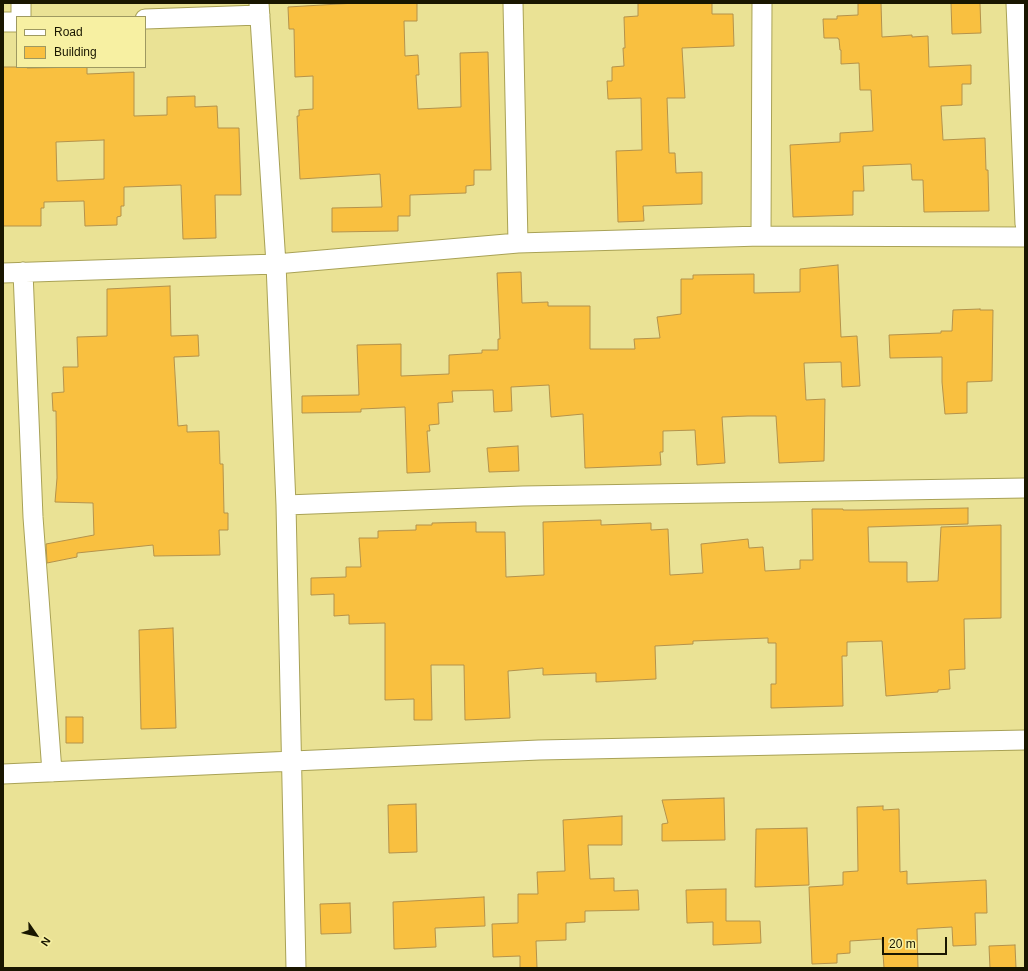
<!DOCTYPE html>
<style>
body{margin:0}
#map{position:relative;width:1028px;height:971px;overflow:hidden;background:#eae295;font-family:Arial,sans-serif}
canvas{display:block}
.frame{position:absolute;inset:0;border:4px solid #191600;pointer-events:none}
.legend{position:absolute;left:16px;top:16px;width:130px;height:52px;box-sizing:border-box;background:#f7f0a2;border:1px solid #9e9961;margin:0;padding:5px 7px;list-style:none;font-size:12px;color:#191600}
.legend li{display:flex;align-items:center;gap:8px;height:20px}
.legend b{width:20px;border:1px solid #9e9961}
.north{position:absolute;left:16px;top:915px;width:40px;height:40px;-webkit-text-stroke:3px #f7f0a2;paint-order:stroke;rotate:124deg;font-size:11px;font-weight:700;line-height:16px;text-align:center;color:#191600}
.north::after{content:'';display:block;margin:auto;width:14px;height:18px;background:#191600;clip-path:polygon(50% 0,100% 100%,50% 72%,0 100%)}
.scale{position:absolute;left:882px;top:937px;width:65px;height:18px;box-sizing:border-box;border:2px solid #191600;border-top:0;padding-left:5px;font-size:12px;line-height:14px;white-space:nowrap;color:#191600;-webkit-text-stroke:3px #f7f0a2;paint-order:stroke}
</style>
<div id="map">
<canvas width="1028" height="971"></canvas>
<div class="frame"></div>
<ul class="legend">
<li><b style="height:5px;background:#fff"></b>Road</li>
<li><b style="height:11px;background:#f9c040"></b>Building</li>
</ul>
<div class="north">N</div>
<div class="scale">20 m</div>
</div>
<script>
const c = document.querySelector('canvas').getContext('2d');
c.lineJoin = 'round';
function paint(path, color) { c.fillStyle = color; c.fill(path, 'evenodd'); }
const poly = rows => new Path2D(rows.map(r => 'M' + r).join(''));
function stroke(path, color, width, dash) { c.strokeStyle = color; c.lineWidth = width; c.lineCap = dash ? 'butt' : 'round'; c.setLineDash(dash || []); c.stroke(path); }
const building = poly([
 [356,3,417,3,417,21,404,21,405,56,418,55,419,75,416,75,418,109,461,107,460,53,488,52,491,170,474,170,474,185,466,186,466,193,410,195,410,216,398,216,398,231,332,232,332,208,382,207,380,174,300,179,297,116,299,116,299,110,313,109,313,76,295,77,294,29,289,29,288,7,356,3],
 [638,3,712,3,712,14,733,14,734,46,682,48,685,98,667,98,669,153,675,153,676,173,702,172,702,204,643,206,644,221,618,222,616,151,642,150,641,98,608,99,607,81,612,81,612,67,624,66,623,48,625,48,624,17,638,16,638,3],
 [858,3,881,3,882,37,912,35,912,37,928,36,929,67,971,65,971,84,962,84,962,105,941,106,943,140,985,138,986,170,988,170,989,211,924,212,923,180,912,180,911,164,863,166,864,191,853,191,853,215,793,217,790,145,840,142,840,133,873,131,871,90,860,90,859,63,841,64,841,50,840,50,839,39,838,39,838,38,824,38,823,19,837,19,837,16,858,15,858,3],
 [951,3,980,3,981,33,952,34,951,3],
 [3,67,27,67,27,68,87,67,87,74,134,72,134,116,167,115,167,97,195,96,195,107,217,106,218,128,239,128,241,195,215,195,216,238,183,239,181,185,124,187,124,206,121,206,121,216,117,217,117,225,85,226,84,201,44,202,44,208,41,208,41,226,3,226,3,67],
 [104,140,104,179,57,181,56,142,104,140],
 [838,265,841,337,857,336,860,386,842,387,841,362,804,363,806,400,825,399,824,461,779,463,776,416,748,416,722,417,725,463,697,465,695,430,663,431,663,452,660,452,661,465,585,468,583,414,551,417,549,385,511,387,512,411,494,412,493,390,452,391,453,402,438,403,439,424,429,425,430,431,427,431,430,472,407,473,405,407,361,409,361,412,302,413,302,396,359,395,357,345,401,344,401,376,449,374,449,355,482,353,482,350,498,350,498,339,500,339,497,273,521,272,522,303,548,302,548,306,590,306,590,349,635,349,634,339,660,338,657,317,681,314,681,279,693,279,693,275,754,274,754,293,800,292,800,269,838,265],
 [170,286,171,336,198,335,199,356,174,357,178,426,187,425,187,432,219,431,220,464,223,464,224,513,228,513,228,530,219,530,220,555,154,556,153,545,77,553,77,557,47,563,46,544,94,535,93,503,55,502,57,478,56,411,53,411,52,393,64,392,63,367,78,367,77,337,107,336,107,289,170,286],
 [980,309,980,310,993,310,992,381,967,382,967,413,945,414,942,382,942,357,890,358,889,335,941,333,941,331,952,331,953,310,980,309],
 [518,446,519,471,489,472,487,448,518,446],
 [968,508,968,524,868,527,869,562,907,562,907,582,938,581,941,527,1001,525,1001,618,964,619,965,669,949,670,950,689,938,690,938,692,886,696,882,641,847,642,847,656,842,656,843,706,771,708,771,684,776,684,776,643,768,643,768,638,693,641,693,644,655,646,656,679,596,682,596,673,543,675,543,668,508,671,510,718,465,720,464,665,431,665,432,720,414,720,414,699,385,700,385,623,349,624,349,615,334,616,334,594,311,595,311,578,346,577,346,567,361,567,359,538,378,538,378,531,416,530,416,525,432,525,432,523,476,522,476,532,505,532,506,577,544,575,543,522,601,520,601,525,651,523,651,530,668,529,670,575,703,573,701,544,748,539,749,548,763,547,765,571,800,569,800,560,813,560,812,509,843,509,843,510,861,510,968,508],
 [173,628,176,728,141,729,139,630,173,628],
 [66,717,83,717,83,743,66,743,66,717],
 [724,798,725,840,662,841,662,824,668,823,662,800,724,798],
 [416,804,417,852,389,853,388,805,416,804],
 [883,806,883,810,899,809,900,872,907,871,907,884,986,880,987,913,975,913,976,945,953,946,952,927,917,929,918,968,884,968,882,939,850,941,850,953,837,954,837,963,812,964,809,887,843,885,843,872,858,871,857,807,883,806],
 [622,816,622,845,588,845,590,879,614,878,614,891,638,890,639,910,585,911,585,922,566,923,566,940,536,941,537,968,520,968,520,956,493,957,492,924,518,923,518,894,538,894,537,872,565,871,563,820,622,816],
 [807,828,809,885,755,887,756,829,807,828],
 [726,889,726,921,760,921,761,943,713,945,713,922,687,923,686,890,726,889],
 [484,897,485,926,435,928,436,947,394,949,393,902,484,897],
 [350,903,351,933,321,934,320,904,350,903],
 [1015,945,1016,968,990,968,989,946,1015,945]
]);
paint(building, '#f9c040');
stroke(building, '#b4924b', 1);
const street = poly([
 [21,3,21,17],
 [259,3,276,264,286,505,296,968],
 [513,3,518,243],
 [1016,3,1025,224],
 [145,19,260,15],
 [3,22,17,22],
 [761,236,762,3],
 [23,272,33,517,52,772],
 [3,273,276,264,518,243,761,236,1025,237],
 [286,505,523,496,1025,488],
 [3,774,539,750,1025,740]
]);
stroke(street, '#a9a256', 21);
stroke(street, '#fff', 19);
</script>
